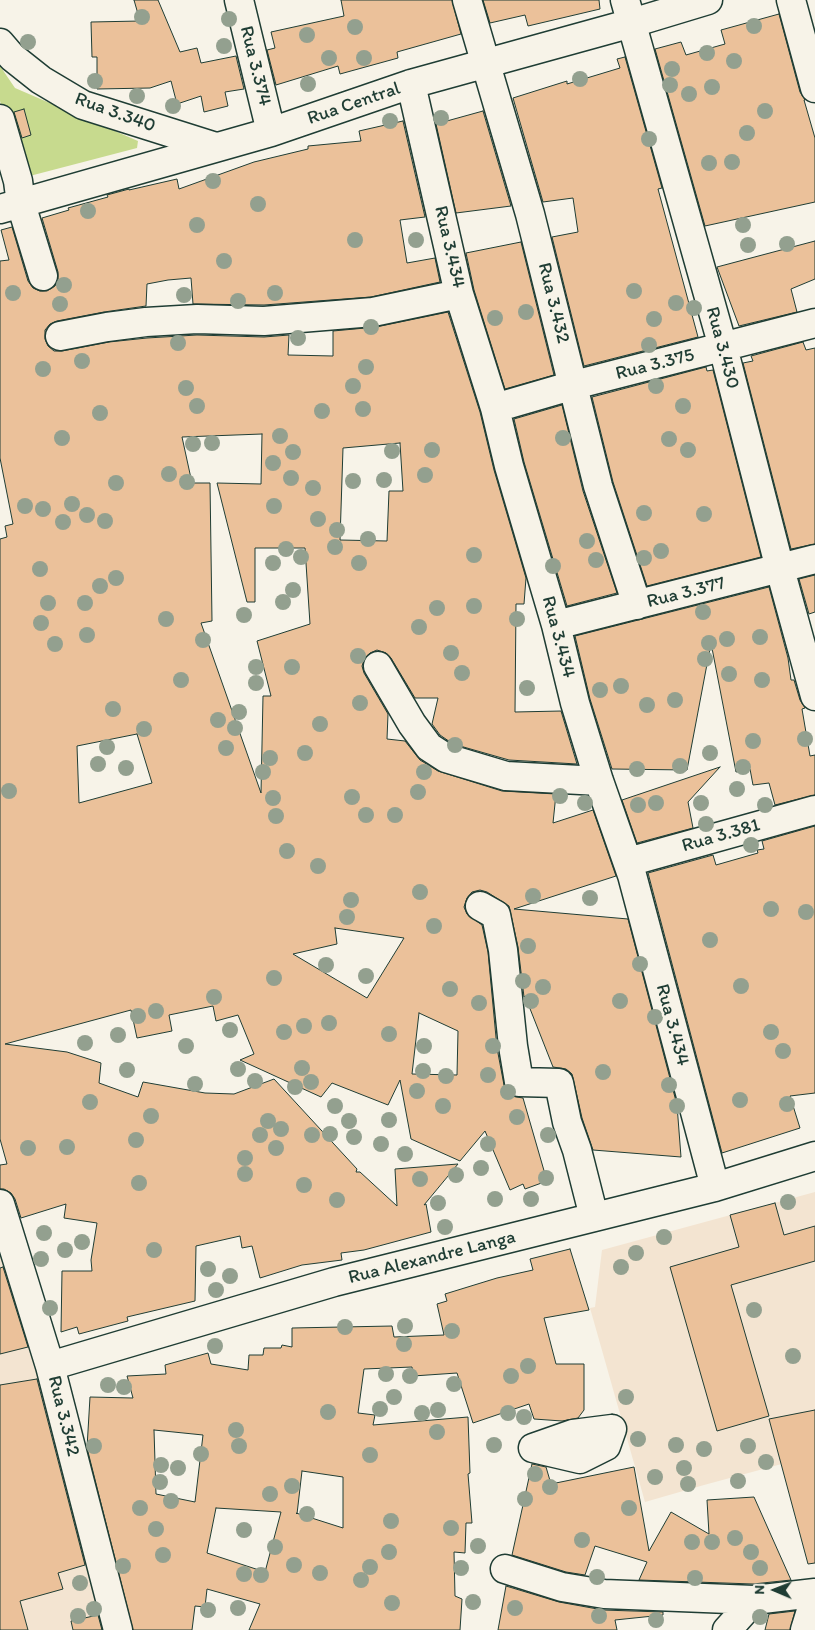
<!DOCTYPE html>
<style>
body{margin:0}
#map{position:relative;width:815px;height:1630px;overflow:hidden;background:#f7f3e8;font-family:Itim,sans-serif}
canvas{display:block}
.north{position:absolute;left:750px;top:1565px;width:50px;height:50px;-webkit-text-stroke:4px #f7f3e8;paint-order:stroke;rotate:271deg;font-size:14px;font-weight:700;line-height:20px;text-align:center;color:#1f3d34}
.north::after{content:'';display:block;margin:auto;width:18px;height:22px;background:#1f3d34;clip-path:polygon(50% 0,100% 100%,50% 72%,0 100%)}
</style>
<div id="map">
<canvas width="815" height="1630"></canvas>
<div class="north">N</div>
</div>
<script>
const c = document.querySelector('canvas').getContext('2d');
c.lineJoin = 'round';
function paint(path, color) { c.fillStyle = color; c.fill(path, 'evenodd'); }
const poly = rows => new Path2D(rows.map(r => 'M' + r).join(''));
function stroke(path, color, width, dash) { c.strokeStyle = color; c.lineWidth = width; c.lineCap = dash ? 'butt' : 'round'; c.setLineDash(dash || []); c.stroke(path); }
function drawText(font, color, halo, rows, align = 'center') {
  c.font = font + ' Itim,sans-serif'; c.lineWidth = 5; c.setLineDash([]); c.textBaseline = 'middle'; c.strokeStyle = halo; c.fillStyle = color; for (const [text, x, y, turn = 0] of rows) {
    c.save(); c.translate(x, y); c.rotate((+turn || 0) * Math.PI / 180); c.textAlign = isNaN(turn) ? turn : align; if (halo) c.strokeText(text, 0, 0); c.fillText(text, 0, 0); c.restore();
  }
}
paint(poly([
 [815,1192,815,1455,704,1485,645,1502,590,1308,595,1307,602,1250],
 [0,1204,118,1630,0,1630]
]), '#f3e4d1');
paint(poly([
 [0,66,15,88,138,141,137,148,22,178,0,101]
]), '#c7da8e');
const building = poly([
 [134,0,158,0,180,52,197,48,201,63,236,56,244,89,225,92,228,106,204,112,201,96,177,104,171,81,150,88,97,89,97,57,92,57,91,22,140,21,134,0],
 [341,0,452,0,461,34,397,52,398,58,340,74,338,66,276,85,267,50,275,48,271,32,344,16,341,0],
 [483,0,599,0,600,9,528,26,525,15,490,23,483,0],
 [779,14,800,92,805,100,804,100,815,138,815,202,705,226,655,49,681,42,686,55,725,44,721,30,779,14],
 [625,57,662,188,658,189,698,337,584,366,552,237,578,232,573,198,543,202,513,98,567,81,567,84,620,68,617,59,625,57],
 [24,109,31,135,22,138,14,112,24,109],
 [483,111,511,206,456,213,436,124,483,111],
 [403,121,425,217,400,220,407,263,435,258,440,282,371,297,264,305,193,304,191,278,168,280,147,284,146,306,104,312,57,321,50,324,45,330,45,339,48,346,54,351,62,351,109,342,147,338,197,335,264,337,289,335,288,355,333,356,333,331,376,327,448,312,480,412,494,470,526,578,524,604,516,604,515,712,561,711,577,764,509,760,453,744,440,735,432,724,438,698,415,698,391,658,386,653,377,650,370,653,365,658,362,666,364,673,388,714,387,739,405,741,420,760,438,771,502,791,556,794,553,823,593,810,616,876,514,909,628,919,677,1105,681,1157,593,1150,582,1118,572,1074,566,1069,553,1067,525,996,524,997,518,947,509,906,487,892,480,890,472,892,467,898,464,907,467,914,482,925,488,952,497,1048,504,1085,506,1091,511,1096,523,1098,547,1181,525,1189,523,1184,510,1190,485,1131,460,1161,411,1139,400,1080,388,1105,332,1083,321,1097,240,1060,254,1054,238,1015,216,1021,213,1006,169,1015,172,1031,137,1038,131,1010,5,1044,67,1052,101,1063,99,1083,138,1097,143,1082,205,1093,234,1094,274,1079,357,1169,356,1172,360,1172,397,1206,395,1169,458,1164,424,1205,426,1204,431,1232,364,1250,341,1253,342,1260,302,1265,260,1278,252,1246,242,1248,240,1236,196,1246,195,1301,127,1317,128,1321,79,1334,77,1327,61,1332,62,1271,92,1271,91,1260,97,1223,64,1218,66,1204,21,1218,15,1199,11,1193,4,1189,0,1189,0,1165,7,1164,0,1139,0,539,7,537,5,526,13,524,0,458,0,261,9,260,1,230,12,227,28,281,33,288,40,291,47,291,55,286,58,279,58,272,42,218,69,210,68,208,108,197,107,195,129,189,129,190,177,179,179,189,254,162,308,149,308,146,361,141,359,131,403,121],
 [262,434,261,484,217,483,247,602,255,602,255,548,305,548,310,624,257,641,271,696,263,696,261,793,201,623,212,621,210,483,192,483,182,437,262,434],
 [400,443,403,491,389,491,387,541,340,540,343,448,400,443],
 [137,734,152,783,79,803,77,746,137,734],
 [335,928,404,938,367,998,293,954,337,944,335,928],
 [419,1013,458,1031,457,1075,412,1074,419,1013],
 [815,241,815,279,791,289,797,312,739,326,717,267,815,241],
 [521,242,554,375,505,389,474,290,466,253,521,242],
 [803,342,806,350,815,348,815,544,791,549,743,363,753,361,751,356,803,342],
 [706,367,707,371,713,370,761,557,647,586,613,482,592,397,706,367],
 [562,405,583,491,617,593,567,606,524,462,514,419,562,405],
 [815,575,815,612,809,614,799,579,815,575],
 [769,587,788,658,791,680,794,680,800,700,805,708,802,709,810,756,815,755,815,795,775,805,769,783,753,785,750,769,736,772,711,643,687,770,612,769,590,699,575,636,769,587],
 [720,767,688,802,693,828,637,843,622,800,720,767],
 [815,826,815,1093,790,1096,800,1128,722,1153,648,873,713,855,716,865,758,853,757,850,764,849,762,841,815,826],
 [775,1203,784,1235,815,1226,815,1261,731,1285,769,1416,717,1431,670,1267,739,1247,730,1215,775,1203],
 [570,1249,589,1310,544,1318,556,1364,584,1364,584,1410,578,1418,562,1421,534,1419,529,1404,473,1423,457,1373,413,1376,412,1367,364,1369,358,1413,375,1415,373,1425,468,1417,470,1473,468,1474,472,1523,466,1523,465,1553,454,1552,455,1596,462,1599,460,1630,249,1630,260,1604,207,1589,205,1607,195,1606,192,1630,133,1630,87,1448,90,1397,133,1398,127,1376,166,1374,165,1365,208,1353,211,1364,248,1370,249,1355,263,1355,264,1348,281,1348,282,1345,292,1347,292,1328,392,1326,394,1337,444,1335,437,1304,447,1301,445,1294,497,1278,533,1270,530,1259,570,1249],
 [154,1430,203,1435,195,1502,156,1494,154,1430],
 [302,1471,343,1477,343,1528,296,1513,297,1514,302,1471],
 [216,1508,281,1512,265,1572,207,1553,216,1508],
 [3,1267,28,1347,0,1354,0,1268,3,1267],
 [37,1379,85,1565,58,1573,63,1589,20,1601,28,1630,0,1630,0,1385,37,1379],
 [815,1410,815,1563,808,1564,769,1419,815,1410],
 [532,1464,546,1467,551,1484,634,1467,649,1551,671,1512,709,1534,707,1500,754,1497,791,1580,753,1584,639,1580,647,1562,595,1546,585,1575,566,1572,512,1555,532,1464],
 [506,1586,559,1602,603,1610,663,1612,663,1615,615,1620,617,1630,498,1630,506,1586],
 [795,1611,790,1630,765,1630,769,1614,795,1611],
 [98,1615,102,1630,73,1630,71,1621,98,1615]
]);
paint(building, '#ebc19a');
stroke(building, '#1f3d34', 1);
const minor = poly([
 [239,0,271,132],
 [467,0,530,214,598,486,637,605],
 [625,0,723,347,780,569,815,696],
 [791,0,815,88],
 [0,43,12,57,41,80,83,105,216,147],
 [411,84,459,294,495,408,509,466,556,625,575,703,599,781,632,875,715,1187],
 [0,119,18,181,21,204,43,276],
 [0,209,271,132,411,84,632,23,708,0],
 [60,336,107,327,146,322,197,319,264,321,373,312,459,294],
 [495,408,574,385,815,323],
 [556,625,815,559],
 [378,666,412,724,429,747,446,758,506,776,599,781],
 [628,862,815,810],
 [480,906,496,915,503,950,513,1046,519,1082,559,1083,567,1122,577,1150,594,1217],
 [0,1204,50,1366,118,1630],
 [50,1366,334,1282,715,1187,815,1156],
 [612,1429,606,1446,580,1459,533,1448,573,1434,612,1429],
 [505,1569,562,1587,604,1594,754,1600],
 [727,1630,754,1600,815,1593],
 [805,1630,815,1598]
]);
stroke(minor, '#1f3d34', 31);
stroke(minor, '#f7f3e8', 28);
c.fillStyle = '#93a08f';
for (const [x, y] of [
 [142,17],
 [229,19],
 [754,26],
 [355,27],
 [307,35],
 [28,42],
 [224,46],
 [707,53],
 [329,58],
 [364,58],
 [734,61],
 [672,69],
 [580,79],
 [95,81],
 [308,84],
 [670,85],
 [712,87],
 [689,94],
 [137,96],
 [173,106],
 [765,111],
 [441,118],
 [390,121],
 [747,133],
 [649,139],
 [732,162],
 [709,163],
 [213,181],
 [258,204],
 [88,211],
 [197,225],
 [743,225],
 [355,240],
 [416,240],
 [787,244],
 [748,245],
 [224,261],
 [64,285],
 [634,291],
 [13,293],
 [275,293],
 [184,295],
 [238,301],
 [676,303],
 [60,304],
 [694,308],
 [526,312],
 [495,318],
 [654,319],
 [371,327],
 [298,338],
 [178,343],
 [649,345],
 [82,361],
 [366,367],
 [43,369],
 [353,386],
 [656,386],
 [186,388],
 [197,406],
 [683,406],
 [363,409],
 [322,411],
 [100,413],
 [280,436],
 [62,438],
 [563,438],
 [669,439],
 [212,443],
 [193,444],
 [432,450],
 [688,450],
 [392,451],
 [293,452],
 [273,463],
 [169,474],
 [425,475],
 [291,478],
 [384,480],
 [353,481],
 [187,482],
 [116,483],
 [313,488],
 [72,504],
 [25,506],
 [274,506],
 [43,509],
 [644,513],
 [704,514],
 [87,515],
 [318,519],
 [105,521],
 [63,522],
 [337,530],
 [368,539],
 [587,541],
 [335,547],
 [286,549],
 [661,551],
 [474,555],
 [301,557],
 [644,558],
 [596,560],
 [273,563],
 [359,563],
 [553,566],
 [40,569],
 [116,578],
 [100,586],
 [293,590],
 [283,602],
 [48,603],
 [85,603],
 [474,606],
 [437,608],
 [703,612],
 [244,615],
 [166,619],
 [517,619],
 [41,623],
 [419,627],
 [87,635],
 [760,637],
 [727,639],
 [203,640],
 [709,643],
 [55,644],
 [451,653],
 [358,656],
 [705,659],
 [256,667],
 [292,667],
 [462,673],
 [729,674],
 [181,680],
 [762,680],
 [256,683],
 [621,686],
 [527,688],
 [600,690],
 [675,700],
 [360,703],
 [647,705],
 [113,709],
 [239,712],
 [218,720],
 [320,724],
 [235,728],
 [144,729],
 [805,739],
 [753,741],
 [455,745],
 [107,747],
 [226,748],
 [305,753],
 [710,753],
 [270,758],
 [98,764],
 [680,766],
 [743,767],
 [126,768],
 [637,769],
 [263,772],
 [424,772],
 [737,789],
 [9,791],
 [418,792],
 [560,796],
 [352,797],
 [273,798],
 [585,803],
 [656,803],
 [701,803],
 [638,805],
 [765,805],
 [366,815],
 [395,815],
 [276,816],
 [706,824],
 [751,845],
 [287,851],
 [318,866],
 [420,892],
 [533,896],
 [590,898],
 [351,900],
 [771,909],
 [806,912],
 [347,917],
 [434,926],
 [710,940],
 [528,946],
 [640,964],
 [326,965],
 [366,976],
 [274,978],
 [523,981],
 [741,986],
 [543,987],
 [450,989],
 [214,997],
 [531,1001],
 [620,1001],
 [479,1003],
 [156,1011],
 [138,1016],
 [655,1017],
 [329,1023],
 [304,1026],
 [230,1030],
 [284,1032],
 [771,1032],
 [389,1034],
 [118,1035],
 [85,1043],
 [186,1046],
 [424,1046],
 [493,1046],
 [783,1051],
 [302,1068],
 [238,1069],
 [127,1070],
 [423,1071],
 [603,1072],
 [488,1075],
 [446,1076],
 [255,1081],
 [311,1082],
 [195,1084],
 [669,1085],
 [295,1087],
 [417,1091],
 [508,1092],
 [740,1100],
 [90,1102],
 [787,1104],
 [335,1106],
 [443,1106],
 [677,1106],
 [151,1116],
 [517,1117],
 [389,1120],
 [268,1121],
 [349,1121],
 [281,1129],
 [330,1134],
 [260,1135],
 [312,1135],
 [548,1135],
 [354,1137],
 [136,1140],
 [381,1144],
 [488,1144],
 [67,1147],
 [28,1148],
 [276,1148],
 [405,1154],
 [245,1158],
 [481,1168],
 [245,1174],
 [456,1175],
 [546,1178],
 [420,1179],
 [139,1183],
 [304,1185],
 [495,1199],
 [531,1199],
 [337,1200],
 [788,1202],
 [438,1203],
 [445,1227],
 [44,1233],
 [664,1237],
 [82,1242],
 [65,1250],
 [154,1250],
 [636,1253],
 [41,1259],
 [621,1267],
 [208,1269],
 [230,1276],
 [216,1290],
 [50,1308],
 [754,1310],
 [405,1326],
 [345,1327],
 [452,1331],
 [404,1344],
 [215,1346],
 [793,1356],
 [528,1366],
 [386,1374],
 [410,1376],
 [511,1376],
 [454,1384],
 [108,1385],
 [124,1387],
 [394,1397],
 [626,1397],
 [380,1409],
 [438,1410],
 [328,1412],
 [422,1413],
 [508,1413],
 [524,1417],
 [236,1430],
 [437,1432],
 [638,1439],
 [494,1445],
 [676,1445],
 [94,1446],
 [239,1446],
 [748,1446],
 [704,1449],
 [201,1454],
 [370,1455],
 [766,1462],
 [161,1465],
 [178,1468],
 [684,1468],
 [535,1474],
 [655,1477],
 [738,1481],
 [160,1482],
 [688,1484],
 [292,1486],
 [550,1487],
 [270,1494],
 [525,1499],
 [171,1501],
 [140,1508],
 [629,1508],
 [307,1514],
 [391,1521],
 [451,1528],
 [156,1529],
 [244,1530],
 [735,1538],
 [582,1540],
 [692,1542],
 [712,1542],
 [478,1546],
 [275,1547],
 [389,1552],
 [751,1552],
 [163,1555],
 [294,1565],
 [123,1566],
 [370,1567],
 [461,1568],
 [760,1568],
 [320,1573],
 [244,1574],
 [261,1575],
 [597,1577],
 [695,1578],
 [361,1580],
 [80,1583],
 [473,1602],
 [392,1603],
 [238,1608],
 [515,1608],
 [94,1609],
 [208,1610],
 [78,1616],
 [599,1616],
 [760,1617],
 [656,1620]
]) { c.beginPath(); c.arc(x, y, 8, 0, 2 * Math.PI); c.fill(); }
drawText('19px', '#1f3d34', '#f7f3e8', [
 ["Rua 3.374",255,66,76],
 ["Rua Central",354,104,-19],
 ["Rua 3.340",115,113,20],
 ["Rua 3.434",449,247,77],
 ["Rua 3.432",553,303,76],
 ["Rua 3.430",722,348,75],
 ["Rua 3.375",655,365,-14],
 ["Rua 3.377",686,593,-14],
 ["Rua 3.434",558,637,75],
 ["Rua 3.381",721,836,-16],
 ["Rua 3.434",672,1025,75],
 ["Rua Alexandre Langa",432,1258,-14],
 ["Rua 3.342",63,1416,76]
]);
</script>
